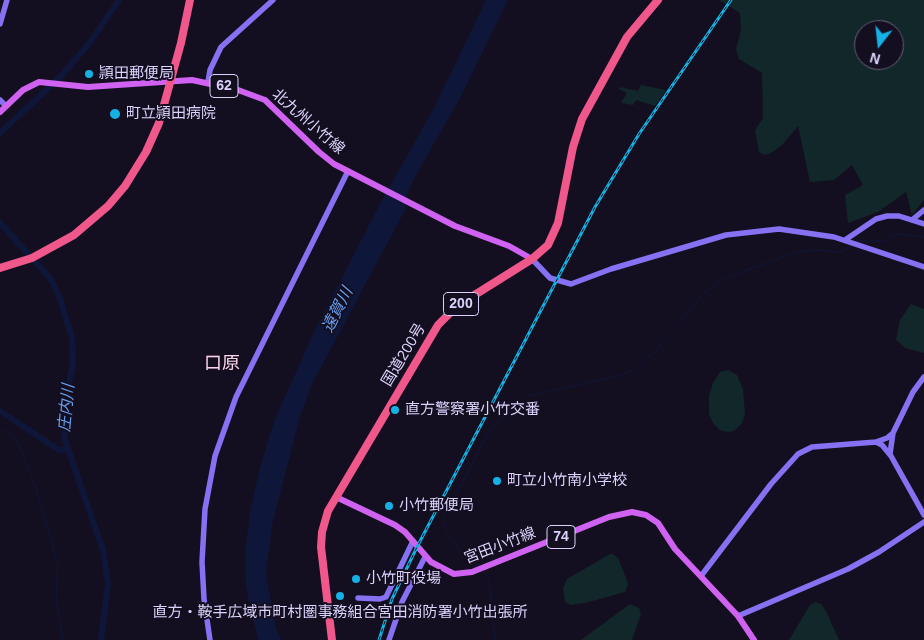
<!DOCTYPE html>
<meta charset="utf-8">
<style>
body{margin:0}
#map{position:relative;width:924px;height:640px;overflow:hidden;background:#140f20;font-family:Helvetica,sans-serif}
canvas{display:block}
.north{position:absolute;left:854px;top:20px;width:50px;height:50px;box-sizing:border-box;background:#140f20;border:1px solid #645d78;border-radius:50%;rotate:196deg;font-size:14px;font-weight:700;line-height:20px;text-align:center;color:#dcd2fb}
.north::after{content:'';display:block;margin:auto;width:18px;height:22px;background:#14b2e4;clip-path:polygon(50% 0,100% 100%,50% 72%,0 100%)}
</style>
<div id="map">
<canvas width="924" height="640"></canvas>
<div class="north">N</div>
</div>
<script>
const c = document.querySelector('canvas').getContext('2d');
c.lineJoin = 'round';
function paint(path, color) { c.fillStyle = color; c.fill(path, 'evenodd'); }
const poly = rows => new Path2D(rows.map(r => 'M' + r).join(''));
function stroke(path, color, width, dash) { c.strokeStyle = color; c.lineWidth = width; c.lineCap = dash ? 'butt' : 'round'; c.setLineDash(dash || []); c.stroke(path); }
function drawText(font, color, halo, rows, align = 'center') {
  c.font = font + ' Helvetica,"Noto Sans JP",sans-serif'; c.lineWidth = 4; c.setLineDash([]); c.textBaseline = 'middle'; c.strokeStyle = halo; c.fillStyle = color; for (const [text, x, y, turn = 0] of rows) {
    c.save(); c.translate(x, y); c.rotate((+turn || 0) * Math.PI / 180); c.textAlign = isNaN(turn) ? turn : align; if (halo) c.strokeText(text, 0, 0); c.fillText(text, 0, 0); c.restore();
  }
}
paint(poly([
 [719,0,924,0,924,200,912,215,906,192,878,212,848,223,845,195,863,185,852,165,834,180,810,182,798,126,782,145,771,153,765,155,759,152,755,130,763,118,762,73,739,59,736,49,741,30,740,13],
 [864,30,894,30,894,60,864,60],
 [641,85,666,90,655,106,636,100,633,105,621,103,627,93,619,89,620,87,638,91],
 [911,304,924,309,924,353,905,348,896,340,900,320],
 [728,370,737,375,743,389,745,414,742,423,734,431,728,432,720,430,713,423,709,414,709,395,713,383,720,372],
 [610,554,613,554,618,558,626,578,628,585,625,592,585,603,571,605,565,602,563,589,567,579],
 [815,602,821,604,826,611,839,640,789,640,810,605],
 [630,604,639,608,641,614,632,640,581,640]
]), '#122729');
paint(poly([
 [486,0,508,0,460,98,417,173,408,191,405,210,312,384,300,416,272,525,266,574,276,628,281,640,258,640,246,587,245,553,250,513,260,467,275,419,314,332,382,200,434,108]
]), '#0e173a');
stroke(poly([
 [857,241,884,241,897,234,924,237],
 [0,428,16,439,35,485,58,564,56,598,63,640],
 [479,565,462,554,445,528,443,519,490,430,528,396,622,375,631,371,655,352,706,291,728,277,797,252,816,250,841,252,852,245],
 [483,571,489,579,495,640]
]), '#0e173a', 1);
stroke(poly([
 [0,133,57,80,88,45,119,0],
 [0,223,50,278,59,296,72,338,73,363,63,412,65,440,103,550,108,584,101,640],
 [0,411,59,450,67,449]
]), '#0e173a', 6);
stroke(poly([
 [0,24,7,0],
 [208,82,210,70,221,47,273,0],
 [0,100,6,106],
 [912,220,924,210],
 [845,240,876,219,887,216,899,216,924,224],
 [532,259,550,278,571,284,611,269,726,235,779,229,834,237,924,267],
 [876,442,882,445,891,456,924,515],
 [890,454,893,433],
 [701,576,771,484,798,454,812,447,876,442,887,438,893,433,913,392,924,377],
 [358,598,380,599,386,597,413,541],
 [738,616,848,569,879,552,924,522],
 [210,640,204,599,202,562,205,509,215,456,236,397,348,171],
 [389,640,402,602,425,557]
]), '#8671f2', 5.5);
stroke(poly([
 [0,112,23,90,39,82,88,87,192,80,238,90,265,100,319,152,334,164,455,226,509,246,532,259],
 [336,497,395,525,405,532,431,562,454,574,472,572,609,517,632,512,646,515,658,523,675,549,738,616,754,640]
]), '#d062f1', 6);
stroke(poly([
 [0,268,32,258,74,235,108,206,125,186,146,152,159,123,181,43,190,0],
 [332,640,321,547,322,532,328,511,438,325,457,306,532,259,548,245,558,223,573,147,582,119,627,37,658,0]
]), '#f0578b', 8);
const rail = poly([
 [379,640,392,599,417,547,595,207,639,134,731,0]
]);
stroke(rail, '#14b2e4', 3);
stroke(rail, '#140f20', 1, [4]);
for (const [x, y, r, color] of [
 [89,74,5,"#14b2e4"],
 [115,114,6,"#14b2e4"],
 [395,410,5,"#14b2e4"],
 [497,481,5,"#14b2e4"],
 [389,506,5,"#14b2e4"],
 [356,579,5,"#14b2e4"],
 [340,596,5,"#14b2e4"]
]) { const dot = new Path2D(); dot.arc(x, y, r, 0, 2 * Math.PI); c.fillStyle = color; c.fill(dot); stroke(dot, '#140f20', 2); }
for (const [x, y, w] of [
 [224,86,28],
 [461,304,35],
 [561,537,28]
]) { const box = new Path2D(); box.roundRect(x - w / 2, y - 11.5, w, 23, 4); c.fillStyle = '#140f20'; c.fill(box); stroke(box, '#dcd2fb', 1); }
drawText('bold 14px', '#dcd2fb', null, [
 ["62",224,86],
 ["200",461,304],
 ["74",561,537]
]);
drawText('15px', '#dcd2fb', '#140f20', [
 ["頴田郵便局",99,74],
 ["町立頴田病院",126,114],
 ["直方警察署小竹交番",405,410],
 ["町立小竹南小学校",507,481],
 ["小竹郵便局",399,506],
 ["小竹町役場",366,579],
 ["直方・鞍手広域市町村圏事務組合宮田消防署小竹出張所",340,613,"center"]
], 'left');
drawText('15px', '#dcd2fb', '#140f20', [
 ["北九州小竹線",308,122,41],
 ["国道200号",404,355,-59],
 ["宮田小竹線",500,546,-21]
]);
drawText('italic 16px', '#699ff2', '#140f20', [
 ["遠賀川",338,310,-63],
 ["庄内川",67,408,-85]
]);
drawText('18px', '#fbd3e7', '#140f20', [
 ["口原",222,364]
]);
</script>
